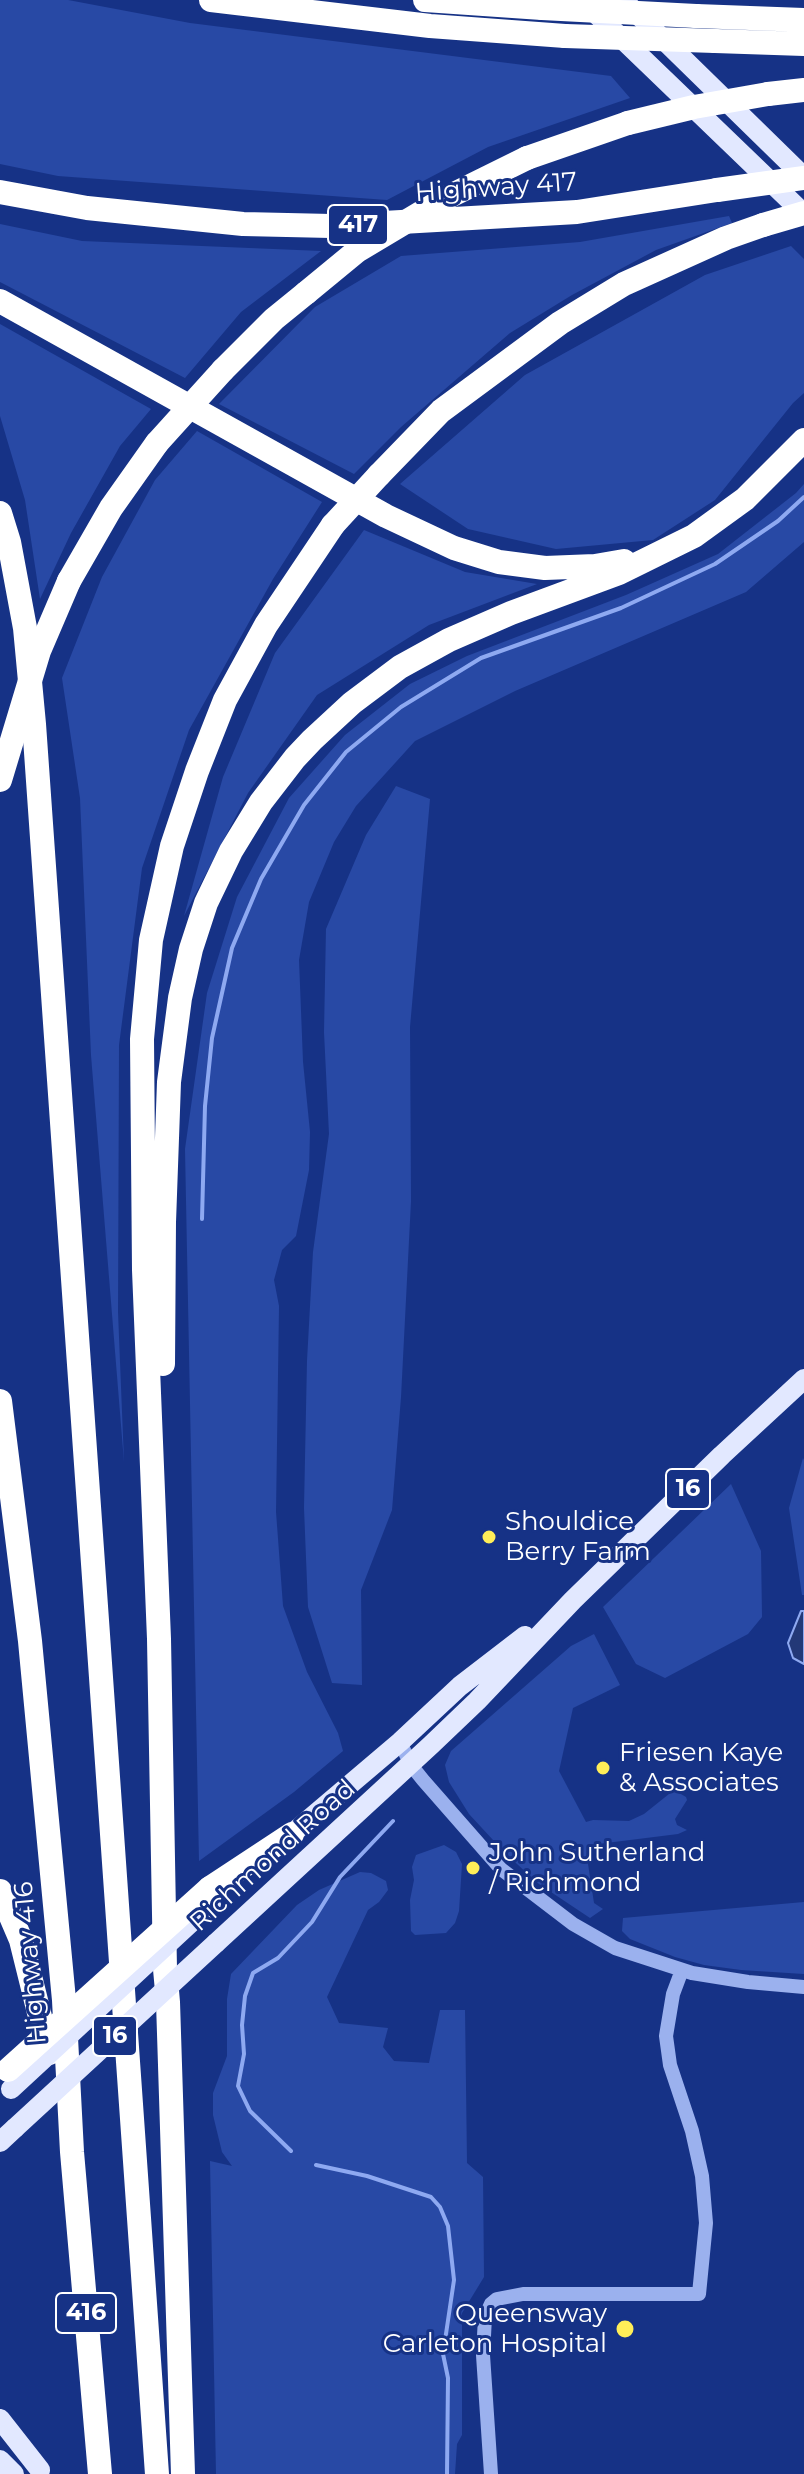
<!DOCTYPE html>
<style>
body{margin:0}
canvas{display:block;background:#163286}
</style>
<canvas width="804" height="2474"></canvas>
<script>
const c = document.querySelector('canvas').getContext('2d');
c.lineJoin = 'round';
function paint(path, color) { c.fillStyle = color; c.fill(path, 'evenodd'); }
const poly = rows => new Path2D(rows.map(r => 'M' + r).join(''));
function stroke(path, color, width, dash) { c.strokeStyle = color; c.lineWidth = width; c.lineCap = dash ? 'butt' : 'round'; c.setLineDash(dash || []); c.stroke(path); }
function drawText(font, color, halo, rows, align = 'center') {
  c.font = font + ' Montserrat,sans-serif'; c.lineWidth = 6; c.setLineDash([]); c.textBaseline = 'middle'; c.strokeStyle = halo; c.fillStyle = color; for (const [text, x, y, turn = 0] of rows) {
    c.save(); c.translate(x, y); c.rotate((+turn || 0) * Math.PI / 180); c.textAlign = isNaN(turn) ? turn : align; if (halo) c.strokeText(text, 0, 0); c.fillText(text, 0, 0); c.restore();
  }
}
paint(poly([
 [0,0,68,0,190,23,611,76,630,98,488,147,387,200,58,176,0,164],
 [729,216,732,223,656,250,572,295,510,333,401,427,354,474,219,404,315,307,401,256,580,242],
 [0,224,82,241,321,251,241,312,185,378,0,282],
 [791,246,804,259,804,393,793,403,715,500,653,540,556,549,468,529,400,484,525,375,705,275],
 [0,324,151,409,120,446,71,533,40,599,25,500,0,416],
 [197,431,322,502,273,579,189,730,142,868,119,1045,118,1312,124,1462,91,1055,80,798,62,678,102,577,155,480],
 [804,484,804,542,746,592,515,691,415,741,356,806,334,842,309,902,299,960,303,1062,310,1132,309,1170,296,1236,282,1250,274,1280,279,1306,276,1512,283,1606,307,1672,338,1733,343,1751,294,1792,199,1861,185,1149,207,993,237,897,289,798,345,735,410,684,467,656,626,595,718,554,796,493],
 [364,530,465,572,537,584,429,625,317,695,248,793,184,916,223,777,275,653],
 [396,786,430,799,410,1027,411,1201,401,1397,392,1510,361,1590,362,1685,332,1683,308,1607,304,1508,307,1361,313,1252,329,1134,324,1032,326,929,366,835],
 [803,1458,804,1460,804,1595,802,1595,789,1508],
 [731,1484,761,1551,762,1617,748,1634,665,1678,636,1664,603,1607],
 [594,1634,620,1685,573,1708,559,1771,586,1822,593,1820,629,1821,644,1814,674,1790,686,1797,687,1800,675,1819,677,1825,687,1830,678,1834,598,1844,588,1864,594,1903,603,1909,590,1918,539,1884,506,1854,469,1814,449,1782,445,1765,451,1751,571,1646],
 [444,1845,456,1852,462,1864,459,1911,455,1923,446,1933,415,1935,411,1931,410,1900,414,1880,412,1867,416,1855],
 [360,1872,371,1873,386,1881,388,1890,379,1902,368,1910,327,1997,339,2023,388,2028,383,2047,394,2061,429,2063,440,2010,465,2010,467,2163,483,2177,484,2277,462,2313,462,2435,457,2444,455,2474,216,2474,210,2161,232,2166,222,2152,213,2115,213,2093,227,2056,227,1999,231,1974,297,1905,319,1890],
 [804,1902,804,1974,741,1970,704,1965,675,1957,630,1939,622,1931,623,1918]
]), '#2849a5');
const water = poly([
 [801,1611,804,1611,804,1664,793,1658,788,1643,801,1611]
]);
paint(water, '#233877');
stroke(water, '#8ea9f1', 2);
stroke(poly([
 [202,1219,205,1106,212,1038,232,948,261,879,304,805,346,752,401,707,481,658,621,608,715,564,778,521,804,497],
 [291,2151,250,2111,238,2086,244,2054,242,2025,245,1996,253,1973,278,1958,312,1922,340,1877,393,1821],
 [316,2165,367,2176,431,2197,440,2207,448,2226,454,2280,443,2354,448,2378,447,2474]
]), '#8ea9f1', 4);
stroke(poly([
 [400,1742,411,1765,423,1780,501,1869,573,1924,615,1948,692,1973,748,1982,804,1987],
 [491,2474,483,2355,485,2317,491,2304,497,2299,523,2294,699,2294,706,2223,702,2176,692,2131,670,2065,666,2036,673,1994,682,1970]
]), '#9bb1ee', 14);
stroke(poly([
 [623,0,804,177],
 [588,6,804,214],
 [281,1843,400,1742,460,1686,525,1636],
 [216,1943,431,1745,477,1701,573,1600,722,1455,804,1379],
 [0,2142,15,2128],
 [0,2419,40,2470],
 [0,2460,14,2474]
]), '#e2e8ff', 20);
stroke(poly([
 [211,0,430,26,565,36],
 [425,0,542,8],
 [696,16,804,20],
 [715,41,804,44],
 [768,94,804,90],
 [527,158,628,123],
 [0,192,87,208,243,224,331,226,577,212,717,190],
 [0,301,386,516,454,548,499,562,545,568,595,566,624,561],
 [223,370,274,319,306,293],
 [379,475,441,411,560,323,624,284,726,238,763,225],
 [0,513,9,542,25,628,34,724,157,2474],
 [69,581,111,508,157,443],
 [163,1364,164,1222,169,1082,180,998,191,949,206,903,231,851,261,802,295,758,312,740,352,703,400,667,449,640,511,613,619,573,694,536,745,499,804,440],
 [0,1401,30,1641,64,2000,72,2152,100,2474],
 [210,1888,292,1834],
 [0,1891,21,1940,49,2053],
 [183,2474,168,2002,165,1969,159,1639,144,1270,142,1039,151,940,172,846,197,771,225,700,266,625,333,525]
]), '#fff', 24);
stroke(poly([
 [11,2089,211,1904],
 [15,2128,216,1943]
]), '#e2e8ff', 20);
stroke(poly([
 [542,8,696,16],
 [565,36,715,41],
 [628,123,694,107,768,94],
 [717,190,804,178],
 [763,225,804,213],
 [306,293,357,251,444,199,527,158],
 [157,443,223,370],
 [333,525,379,475],
 [0,780,39,651,69,581],
 [8,2070,210,1888]
]), '#fff', 24);
for (const [x, y, r, color] of [
 [489,1537,8,"#ffee58"],
 [603,1768,8,"#ffee58"],
 [473,1868,8,"#ffee58"],
 [625,2329,10,"#ffee58"]
]) { const dot = new Path2D(); dot.arc(x, y, r, 0, 2 * Math.PI); c.fillStyle = color; c.fill(dot); stroke(dot, '#163286', 3); }
for (const [x, y, w] of [
 [358,225,60],
 [688,1489,44],
 [115,2036,44],
 [86,2313,60]
]) { const box = new Path2D(); box.roundRect(x - w / 2, y - 20, w, 40, 6); c.fillStyle = '#163286'; c.fill(box); stroke(box, '#fff', 2); }
drawText('bold 24px', '#fff', null, [
 ["417",358,225],
 ["16",688,1489],
 ["16",115,2036],
 ["416",86,2313]
]);
drawText('26px', '#fff', '#163286', [
 ["Highway 417",496,188,-4],
 ["Richmond Road",273,1856,-42],
 ["Highway 416",31,1963,-95]
]);
drawText('26px', '#fff', '#163286', [
 ["Shouldice",505,1522],
 ["Berry Farm",505,1552],
 ["Friesen Kaye",619,1753],
 ["& Associates",619,1783],
 ["John Sutherland",489,1853],
 ["/ Richmond",489,1883],
 ["Queensway",607,2314,"right"],
 ["Carleton Hospital",607,2344,"right"]
], 'left');
</script>
